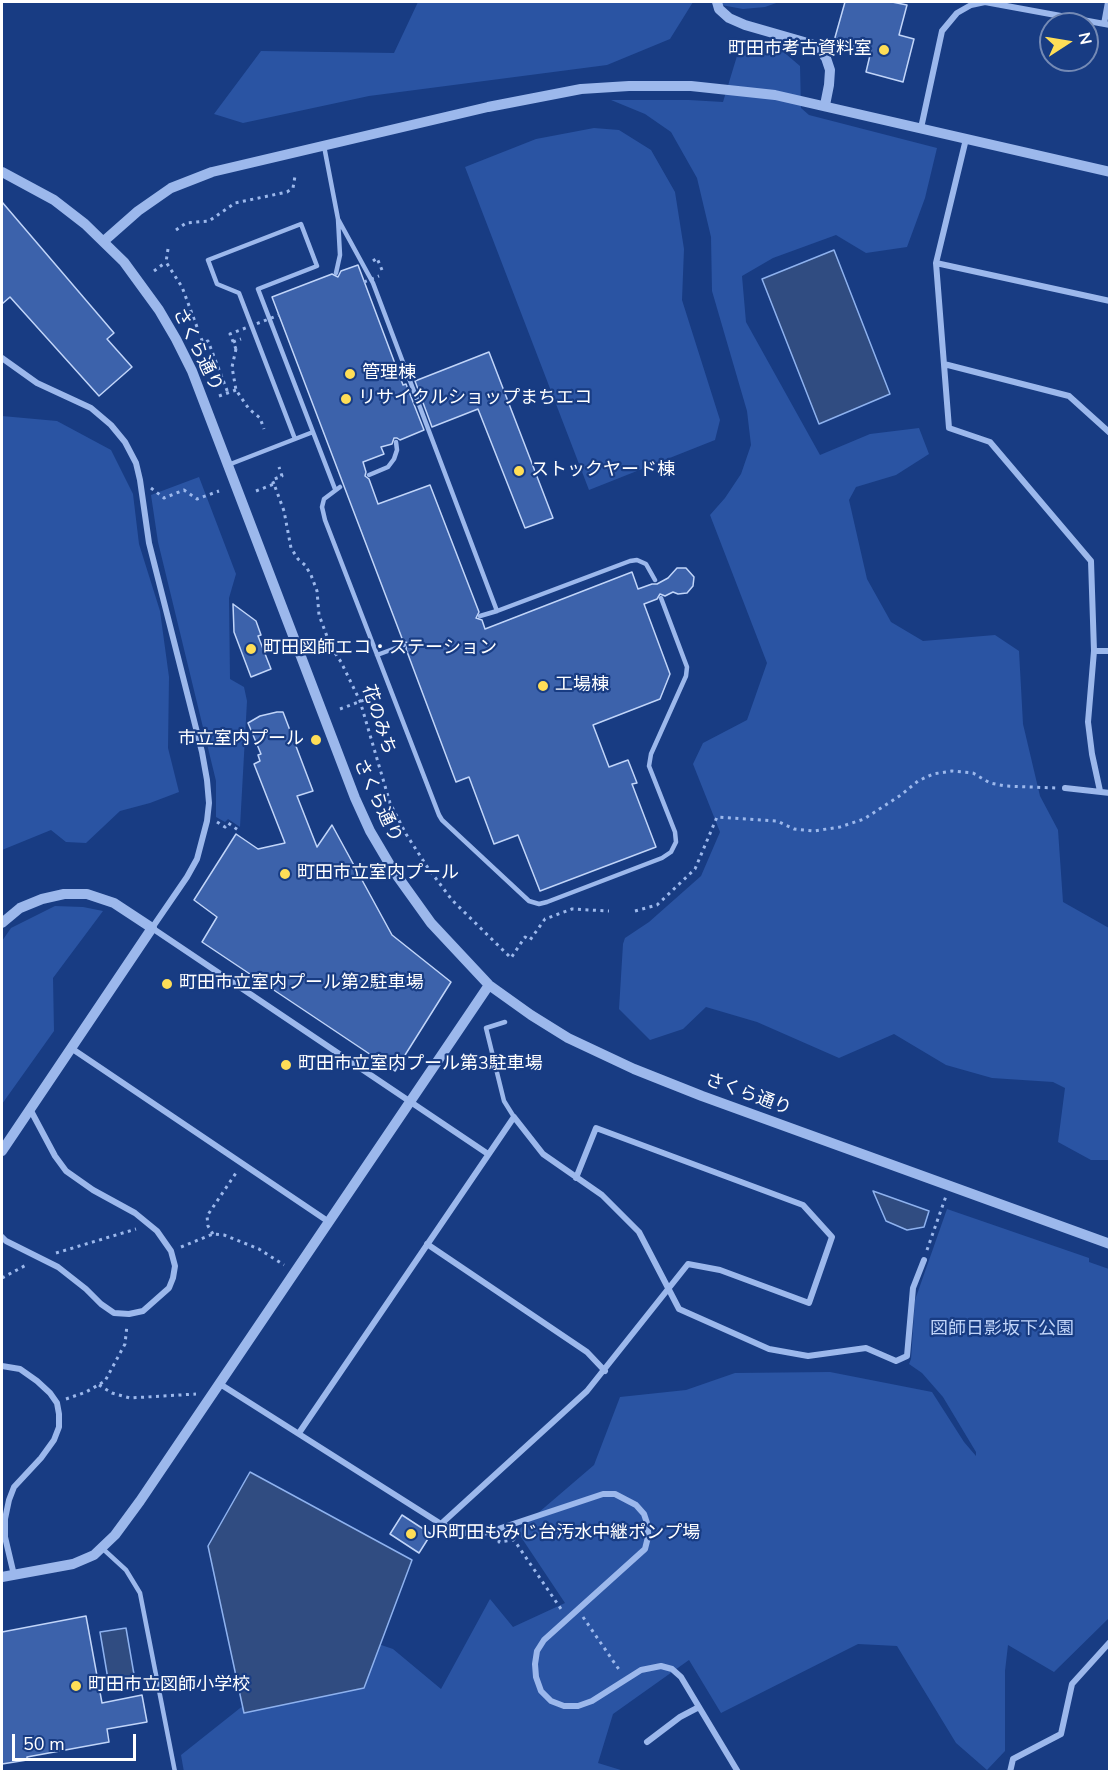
<!DOCTYPE html>
<meta charset="utf-8">
<style>
body{margin:0}
#map{position:relative;width:1111px;height:1773px;overflow:hidden;background:#183c83;font-family:"Nunito Sans",sans-serif}
canvas{display:block}
.frame{position:absolute;inset:0;border:3px solid #fff;pointer-events:none}
.north{position:absolute;left:1039px;top:12px;width:60px;height:60px;box-sizing:border-box;background:#183c83;border:2px solid #748ab5;border-radius:50%;rotate:78deg;font-size:16px;font-weight:700;line-height:24px;text-align:center;color:#fff}
.north::after{content:'';display:block;margin:auto;width:21px;height:27px;background:#ffde57;clip-path:polygon(50% 0,100% 100%,50% 72%,0 100%)}
.scale{position:absolute;left:12px;top:1734px;width:124px;height:27px;box-sizing:border-box;border:3px solid #fff;border-top:0;padding-left:8px;font-size:18px;line-height:21px;white-space:nowrap;color:#fff;-webkit-text-stroke:4px #183c83;paint-order:stroke}
</style>
<div id="map">
<canvas width="1111" height="1773"></canvas>
<div class="frame"></div>
<div class="north">N</div>
<div class="scale">50 m</div>
</div>
<script>
const c = document.querySelector('canvas').getContext('2d');
c.lineJoin = 'round';
function paint(path, color) { c.fillStyle = color; c.fill(path, 'evenodd'); }
const poly = rows => new Path2D(rows.map(r => 'M' + r).join(''));
function stroke(path, color, width, dash) { c.strokeStyle = color; c.lineWidth = width; c.lineCap = dash ? 'butt' : 'round'; c.setLineDash(dash || []); c.stroke(path); }
function drawText(font, color, halo, rows, align = 'center') {
  c.font = font + ' "Nunito Sans","Noto Sans JP",sans-serif'; c.lineWidth = 4.5; c.setLineDash([]); c.textBaseline = 'middle'; c.strokeStyle = halo; c.fillStyle = color; for (const [text, x, y, turn = 0] of rows) {
    c.save(); c.translate(x, y); c.rotate((+turn || 0) * Math.PI / 180); c.textAlign = isNaN(turn) ? turn : align; if (halo) c.strokeText(text, 0, 0); c.fillText(text, 0, 0); c.restore();
  }
}
paint(poly([
 [418,2,693,2,670,39,607,65,369,96,243,123,214,114,261,51,394,53],
 [705,2,779,2,765,7,743,9],
 [773,43,800,66,801,108,809,115,937,148,925,198,907,247,866,253,836,235,773,258,742,276,746,322,820,455,870,434,919,428,929,454,896,475,856,487,849,500,867,579,891,622,923,641,995,635,1019,651,1023,724,1040,796,1058,830,1063,902,1109,928,1109,1160,1091,1160,1058,1142,1065,1088,1053,1082,992,1078,946,1065,894,1034,839,1058,757,1022,706,1007,683,1029,650,1040,619,1009,623,944,625,938,649,922,701,876,720,832,693,764,703,743,747,720,767,663,710,515,725,498,741,474,751,445,747,411,712,291,711,237,697,178,671,132,645,114,611,100,689,100,723,102,737,56,744,48],
 [594,128,619,130,651,150,675,192,684,249,682,300,720,420,715,440,589,490,465,167,536,139],
 [2,416,57,421,111,450,133,494,139,544,160,611,169,677,168,748,179,792,150,803,120,811,86,843,66,842,51,830,2,850],
 [199,477,236,574,229,598,230,679,244,687,247,701,240,827,228,819,225,822,216,817,216,781,158,542,151,495],
 [55,906,83,907,103,911,53,978,54,1031,2,1104,2,941,11,928],
 [947,1209,1089,1258,1089,1262,1109,1269,1109,1618,1054,1672,1008,1645,1005,1671,1005,1751,987,1770,956,1743,897,1646,858,1644,721,1713,689,1660,613,1714,598,1763,624,1771,184,1772,181,1755,254,1697,343,1632,393,1649,441,1689,490,1599,513,1627,565,1603,517,1531,594,1465,620,1397,686,1390,735,1373,830,1372,932,1392,964,1442,976,1456,976,1452,943,1397,922,1373,909,1364,911,1359,915,1300]
]), '#2a54a3');
const water = poly([
 [834,250,890,394,819,424,762,279,834,250],
 [873,1191,929,1211,924,1227,907,1230,886,1221,873,1191],
 [250,1472,412,1560,364,1688,244,1713,208,1546,250,1472],
 [126,1628,136,1686,110,1691,100,1632,126,1628]
]);
paint(water, '#304c81');
stroke(water, '#8eb2ef', 1.5);
const building = poly([
 [845,2,892,2,907,5,899,35,914,39,903,82,866,72,871,51,834,41,845,2],
 [2,202,114,333,107,339,132,367,99,396,10,297,2,304,2,202],
 [358,265,403,385,406,384,424,430,400,440,397,438,394,438,392,444,381,447,384,454,363,462,366,472,365,476,369,479,378,504,430,485,479,612,476,618,482,620,485,629,632,572,638,589,652,584,657,584,668,578,677,568,686,568,694,577,693,586,687,593,678,594,673,592,665,596,660,594,657,599,644,604,670,674,660,699,593,725,609,767,628,760,637,783,632,784,656,847,540,891,518,835,494,844,469,777,456,782,406,649,408,643,403,641,272,297,332,274,338,277,341,271,358,265],
 [489,352,553,518,525,528,478,409,432,427,415,381,489,352],
 [233,604,256,621,261,635,258,636,271,669,251,677,234,632,233,604],
 [277,712,283,712,313,791,297,796,317,847,332,825,392,935,451,982,395,1071,202,942,217,917,194,900,236,834,258,849,285,843,254,764,260,761,258,755,261,754,248,723,260,716,277,712],
 [402,1515,431,1534,419,1553,390,1534,402,1515],
 [86,1616,102,1703,142,1695,147,1722,107,1729,109,1742,27,1757,27,1760,2,1764,2,1632,86,1616]
]);
paint(building, '#3c62ab');
stroke(building, '#c1d5f9', 1.5);
stroke(poly([
 [176,230,186,223,209,221,235,203,287,192,293,188,295,176],
 [168,249,166,262,182,287,203,343],
 [373,261,377,258,382,270],
 [154,271,166,262],
 [233,342,241,339],
 [199,344,208,341,228,393],
 [236,349,232,367,236,390,249,409,260,418,264,429],
 [219,396,236,390],
 [274,484,272,480,282,476,279,467],
 [151,488,164,498,184,490,197,499,219,491],
 [256,491,274,484,284,511,291,548,298,559,305,565,311,575,317,591,319,615,331,647,341,662,360,701,390,803,406,834,428,868,452,900,511,958,525,937,530,940,545,919,572,909,609,911],
 [340,709,380,694],
 [217,822,225,827,228,823,238,830],
 [635,911,657,905,695,869,717,817,777,821,794,829,814,831,840,827,864,819,901,795,918,781,933,774,952,771,973,773,990,783,1005,786,1056,788],
 [213,1234,208,1226,207,1216,236,1173],
 [181,1247,213,1234,224,1235,259,1249,284,1265],
 [927,1250,946,1196],
 [56,1253,136,1229],
 [2,1278,28,1264],
 [99,1385,112,1393,130,1398,196,1394],
 [66,1399,86,1392,105,1381,125,1344,127,1325],
 [499,1540,499,1542,514,1540,561,1609],
 [583,1617,620,1671]
]), '#9cb8ec', 3, [3, 4.5]);
stroke(poly([
 [324,146,338,219,340,255,336,273],
 [338,219,373,283,497,611,630,561,637,560,646,564,655,580],
 [301,224,317,266,258,289,313,432,295,439,239,293,217,284,208,260,301,224],
 [313,432,335,489],
 [228,465,295,439],
 [369,475,388,467,394,459,397,450,396,442],
 [340,487,324,499,322,507,325,520,439,815,442,820,529,901,539,904,547,902,662,858,671,852,676,842,675,832,649,766,651,754,686,676,687,667,661,598],
 [480,616,497,611],
 [377,655,404,645],
 [505,1022,486,1028,504,1101,514,1117],
 [102,1548,126,1570,140,1593,175,1772]
]), '#9cb8ec', 4.5);
stroke(poly([
 [1104,24,1108,2],
 [921,128,942,31,957,13,971,5,985,2,1110,25],
 [966,139,936,263,949,428,990,442,1091,561,1094,651,1088,722,1092,754,1100,791],
 [936,263,1110,301],
 [2,358,37,383,91,408,111,425,125,442,136,463,140,480,149,543,202,752,207,780,209,803,207,821,197,859,187,877,152,928,488,1154],
 [944,364,1069,396,1110,433],
 [1094,651,1110,651],
 [1065,788,1110,793],
 [71,1048,329,1222],
 [2,1237,6,1241,58,1267,86,1289,101,1304,114,1313,129,1314,143,1311,169,1288,173,1278,175,1266,171,1251,157,1231,135,1213,93,1190,66,1171,55,1156,30,1109],
 [427,1244,587,1352,605,1371],
 [2,1366,20,1369,37,1381,50,1393,57,1403,59,1414,59,1427,54,1440,41,1458,14,1487,9,1500,5,1519,5,1537,14,1575],
 [220,1384,441,1524,458,1531,470,1534,489,1532,603,1494,615,1494,636,1505,644,1514,648,1526,648,1537,645,1549,544,1640,537,1651,535,1664,536,1677,541,1691,551,1701,564,1706,578,1706,592,1701,641,1670,661,1666,672,1669,681,1677,738,1772],
 [299,1433,514,1117,543,1154,602,1195,639,1232,679,1309,769,1349,808,1356,866,1348,896,1361,907,1356,913,1288,924,1260],
 [441,1524,587,1391,688,1264,720,1270,809,1303,832,1237,803,1205,596,1128,576,1178],
 [647,1742,680,1717,699,1707],
 [1010,1772,1013,1759,1061,1734,1072,1684,1110,1642]
]), '#9cb8ec', 6);
stroke(poly([
 [717,2,719,9,729,18,745,25,811,44,820,50,826,58,830,70,829,85,825,105],
 [2,172,54,200,85,224,124,262,159,310,176,339,192,371,355,798,370,831,393,870,431,923,489,985,531,1015,568,1038,634,1069,702,1096,1110,1244],
 [104,241,138,211,171,188,212,172,488,107,581,89,629,86,691,86,775,95,1110,172],
 [2,923,20,908,42,899,64,894,87,894,114,903,152,928,2,1151],
 [2,1577,73,1564,94,1555,115,1535,140,1501,489,985]
]), '#9cb8ec', 10);
stroke(poly([
 [364,282,379,276],
 [236,349,230,334,279,315]
]), '#9cb8ec', 3, [3, 4.5]);
for (const [x, y, r, color] of [
 [884,50,6,"#ffde57"],
 [350,374,6,"#ffde57"],
 [346,399,6,"#ffde57"],
 [519,471,6,"#ffde57"],
 [251,649,6,"#ffde57"],
 [543,686,6,"#ffde57"],
 [316,740,6,"#ffde57"],
 [285,874,6,"#ffde57"],
 [167,984,6,"#ffde57"],
 [286,1065,6,"#ffde57"],
 [411,1534,6,"#ffde57"],
 [76,1686,6,"#ffde57"]
]) { const dot = new Path2D(); dot.arc(x, y, r, 0, 2 * Math.PI); c.fillStyle = color; c.fill(dot); stroke(dot, '#183c83', 2); }
drawText('18px', '#fff', '#183c83', [
 ["町田市考古資料室",872,50,"right"],
 ["管理棟",362,374],
 ["リサイクルショップまちエコ",358,399],
 ["ストックヤード棟",531,471],
 ["町田図師エコ・ステーション",263,649],
 ["工場棟",555,686],
 ["市立室内プール",304,740,"right"],
 ["町田市立室内プール",297,874],
 ["町田市立室内プール第2駐車場",179,984],
 ["町田市立室内プール第3駐車場",298,1065],
 ["UR町田もみじ台汚水中継ポンプ場",423,1534],
 ["町田市立図師小学校",88,1686]
], 'left');
drawText('18px', '#fff', '#183c83', [
 ["さくら通り",197,350,64],
 ["花のみち",378,720,72],
 ["さくら通り",377,801,65],
 ["さくら通り",748,1095,20]
]);
drawText('18px', '#c1d5f9', '#183c83', [
 ["図師日影坂下公園",1002,1330]
]);
</script>
